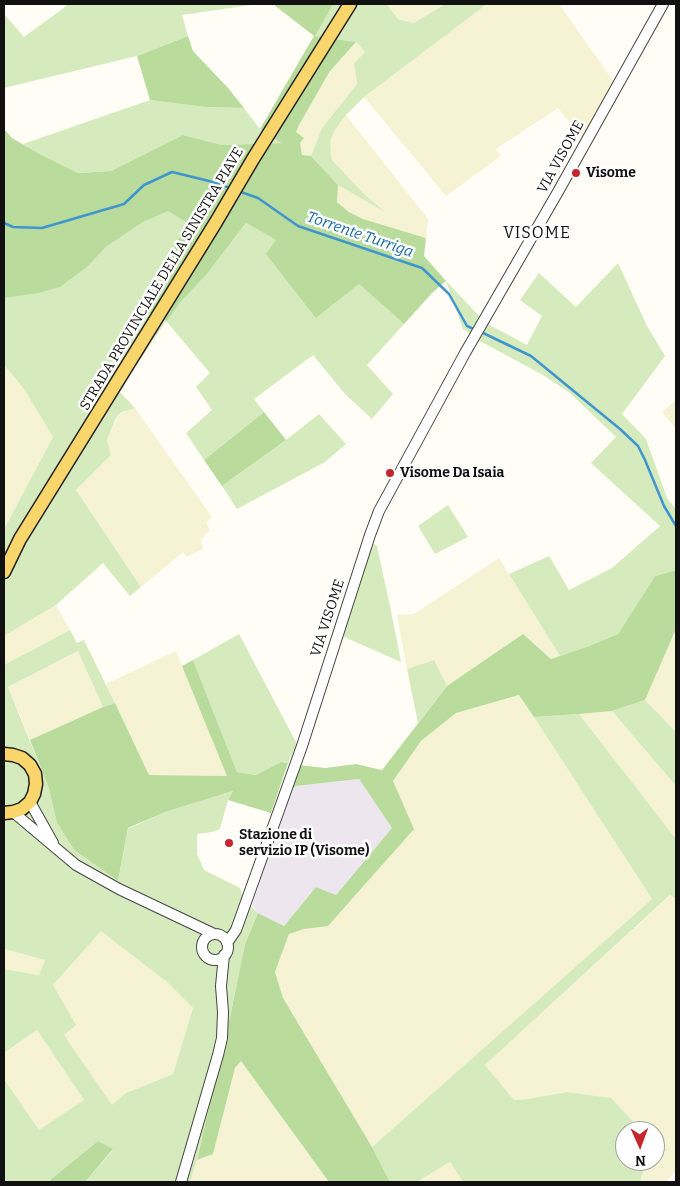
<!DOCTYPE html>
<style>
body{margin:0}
#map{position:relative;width:680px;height:1186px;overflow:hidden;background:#fffdf5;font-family:Bitter,serif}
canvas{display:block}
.frame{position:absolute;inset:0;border:5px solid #111;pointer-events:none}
.north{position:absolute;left:615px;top:1121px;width:50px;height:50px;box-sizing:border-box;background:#fff;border:1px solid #a0a0a0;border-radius:50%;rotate:178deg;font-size:14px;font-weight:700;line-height:20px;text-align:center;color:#111}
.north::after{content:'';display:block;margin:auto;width:18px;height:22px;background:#c4262e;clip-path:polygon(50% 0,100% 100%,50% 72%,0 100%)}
</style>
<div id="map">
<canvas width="680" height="1186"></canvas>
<div class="frame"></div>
<div class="north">N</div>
</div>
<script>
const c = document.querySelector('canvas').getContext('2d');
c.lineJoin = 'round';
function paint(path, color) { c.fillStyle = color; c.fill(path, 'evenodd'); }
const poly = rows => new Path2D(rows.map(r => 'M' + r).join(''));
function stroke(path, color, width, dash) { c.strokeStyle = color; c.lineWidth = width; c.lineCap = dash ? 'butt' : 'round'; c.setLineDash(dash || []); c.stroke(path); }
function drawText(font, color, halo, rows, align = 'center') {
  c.font = font + ' Bitter,serif'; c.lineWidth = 5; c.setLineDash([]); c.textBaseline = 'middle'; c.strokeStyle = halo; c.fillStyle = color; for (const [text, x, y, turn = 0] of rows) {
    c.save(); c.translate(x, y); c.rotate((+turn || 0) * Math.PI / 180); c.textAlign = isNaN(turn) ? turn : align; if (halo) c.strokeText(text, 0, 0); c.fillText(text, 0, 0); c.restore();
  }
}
paint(poly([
 [359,779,392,828,336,895,316,887,284,926,258,913,252,906,288,794,296,786]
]), '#eee6ef');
paint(poly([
 [387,4,445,4,414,23,398,19,388,6],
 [487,4,559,4,614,82,582,138,558,108,496,149,501,156,446,196,364,97],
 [356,42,365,52,354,63,357,84,322,128,311,156,302,155,296,132,299,125,330,71],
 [346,115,428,219,426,238,363,219,349,212,337,202,338,185,382,210,364,194,330,159,329,141,335,130],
 [4,365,24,389,53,437,4,529],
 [676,400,676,429,662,412],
 [135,408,212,517,206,523,210,530,201,539,203,549,186,557,183,552,141,587,76,490,111,455,107,440,118,415,127,410],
 [499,558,560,656,551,659,523,634,447,686,434,660,407,669,397,615,414,614],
 [56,605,70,630,4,665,4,636],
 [676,629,676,732,645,700],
 [79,651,103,707,30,740,8,687],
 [176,651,228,776,149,775,106,684],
 [520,695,652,899,372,1147,283,998,275,972,289,934,304,929,414,829,393,781,421,741,456,713],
 [612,711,676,786,676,839,579,714],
 [671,895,676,899,676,1171,666,1182,640,1182,646,1161,655,1161,655,1131,642,1131,611,1098,567,1092,527,1099,514,1100,485,1065],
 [101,930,167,982,193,1008,173,1074,126,1093,112,1106,64,1035,53,985],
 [4,949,45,960,39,975,4,969],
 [37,1030,84,1100,39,1131,4,1079,4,1053],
 [241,1061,329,1182,190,1182,197,1160,213,1154,235,1068],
 [450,1162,463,1182,417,1182]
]), '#f6f3d4');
paint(poly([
 [69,4,258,4,182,15,188,36,137,56,4,88,4,14,24,37],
 [333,4,387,4,388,6,398,19,414,23,445,4,487,4,364,97,346,115,335,130,330,141,331,159,364,194,385,212,338,185,311,156,322,128,357,84,354,63,365,52,356,42,314,36],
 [150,100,205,107,244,108,260,129,284,143,222,145,183,135,111,171,78,173,38,153,23,144],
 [168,210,186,222,164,270,167,320,179,304,207,274,246,223,276,240,317,317,359,284,404,324,367,365,393,394,372,419,345,394,313,355,254,399,264,412,204,460,186,433,212,410,196,387,210,373,166,321,119,391,135,408,122,412,118,415,115,420,107,440,111,455,76,490,141,587,130,596,103,563,56,605,4,636,4,529,53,437,24,389,4,365,4,298,9,297,87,267,106,247,143,222],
 [618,263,647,326,665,356,622,414,646,439,667,498,676,509,676,570,655,576,618,634,589,646,560,656,509,574,549,556,569,590,612,568,660,526,591,463,616,437,570,393,543,375,478,340,463,329,446,281,486,323,527,345,542,316,520,300,539,273,576,307],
 [319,414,346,444,325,462,237,509,222,486,286,440],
 [448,505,468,537,435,554,418,526],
 [374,544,377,546,391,611,401,662,342,636,371,546],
 [70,630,77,643,84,640,115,703,103,707,78,651,8,687,49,789,57,823,74,850,118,881,128,829,165,812,233,791,228,800,220,829,212,832,197,834,197,854,204,870,240,888,243,898,258,913,245,944,230,1017,213,1093,197,1160,190,1182,85,1182,113,1150,98,1141,50,1180,52,1182,4,1182,4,1079,39,1130,84,1100,37,1030,4,1053,4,969,39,975,45,960,4,949,4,665],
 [101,931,167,982,193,1008,173,1074,126,1093,112,1105,64,1035,76,1025,53,985],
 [239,634,297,744,288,763,281,762,256,775,237,772,193,660],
 [434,660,447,686,418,723,407,669],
 [645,700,676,732,676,786,612,711],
 [579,714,676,839,676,899,670,895,485,1065,514,1100,527,1099,567,1092,611,1098,642,1131,625,1131,625,1161,646,1161,640,1182,463,1182,450,1162,417,1182,390,1182,372,1147,652,899,534,717]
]), '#d5ebbd');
paint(poly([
 [273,4,333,4,315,36,356,42,330,71,299,125,296,132,304,138,300,143,302,155,311,156,338,185,337,202,349,212,363,219,426,238,424,256,446,281,432,293,404,324,359,284,316,318,266,254,276,240,246,223,207,274,179,304,167,321,148,312,164,270,186,222,168,211,143,222,106,247,87,267,60,287,38,293,4,298,4,129,12,138,38,153,78,173,111,171,183,135,222,145,282,143,260,129,314,36],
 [188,36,193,51,229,89,244,108,205,107,150,100,137,56],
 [264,412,286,440,222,486,204,460],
 [676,570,676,629,645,700,612,711,579,714,534,717,519,695,456,713,421,741,393,781,414,829,328,926,304,929,289,934,275,972,283,998,372,1147,390,1182,329,1182,241,1061,235,1068,213,1154,197,1160,230,1017,245,944,258,913,284,926,316,887,336,895,392,828,359,779,296,786,288,794,299,765,325,768,356,764,382,770,447,686,523,634,551,659,589,646,618,634,655,576],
 [193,660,237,772,256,775,281,762,288,763,271,813,228,800,233,791,165,812,128,828,118,881,74,850,57,823,49,789,30,740,103,707,115,703,149,775,227,776,182,666],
 [98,1141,113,1149,85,1182,52,1182,50,1180]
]), '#b9dc9c');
stroke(poly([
 [238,191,258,198,298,226,422,268,449,294,467,326,476,330],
 [4,223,13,227,42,228,124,204,144,185,172,172,209,181,230,188],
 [481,332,531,356,620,429,638,446,645,460,664,506,676,526]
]), '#3f96cf', 2.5);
const minor = poly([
 [30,802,53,843],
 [13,812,76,865,119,889,214,934],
 '202 947a13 13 0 1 1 26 0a13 13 0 1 1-26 0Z',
 [227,943,236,930,302,746,370,535,379,511,465,353,559,190,663,4],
 [181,1182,218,1055,222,1038,223,1012,221,986,224,955]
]);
const major = poly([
 [4,572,20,539,216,222,253,159,350,4],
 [4,754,13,755,22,758,30,765,35,774,36,784,34,794,30,802,22,809,13,812,4,813]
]);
stroke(minor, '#444', 12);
stroke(major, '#222', 15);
stroke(minor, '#fff', 10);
stroke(major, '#f9d66b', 12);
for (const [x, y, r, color] of [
 [576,173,5,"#c4262e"],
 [390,473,5,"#c4262e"],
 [229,843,5,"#c4262e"]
]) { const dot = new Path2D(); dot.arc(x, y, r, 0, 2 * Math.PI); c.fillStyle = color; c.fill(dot); stroke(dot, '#fff', 2); }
drawText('14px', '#111', '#fff', [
 ["VIA VISOME",561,157,-61],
 ["STRADA PROVINCIALE DELLA SINISTRA PIAVE",162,279,-59],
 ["VIA VISOME",328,618,-72]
]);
drawText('bold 14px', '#111', '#fff', [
 ["Visome",586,173],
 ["Visome Da Isaia",400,473],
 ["Stazione di",239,835],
 ["servizio IP (Visome)",239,851]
], 'left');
drawText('italic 15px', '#1768a6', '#fff', [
 ["Torrente Turriga",360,235,19]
]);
c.letterSpacing = '1px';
drawText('16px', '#111', '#fff', [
 ["VISOME",537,234]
]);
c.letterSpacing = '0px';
</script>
